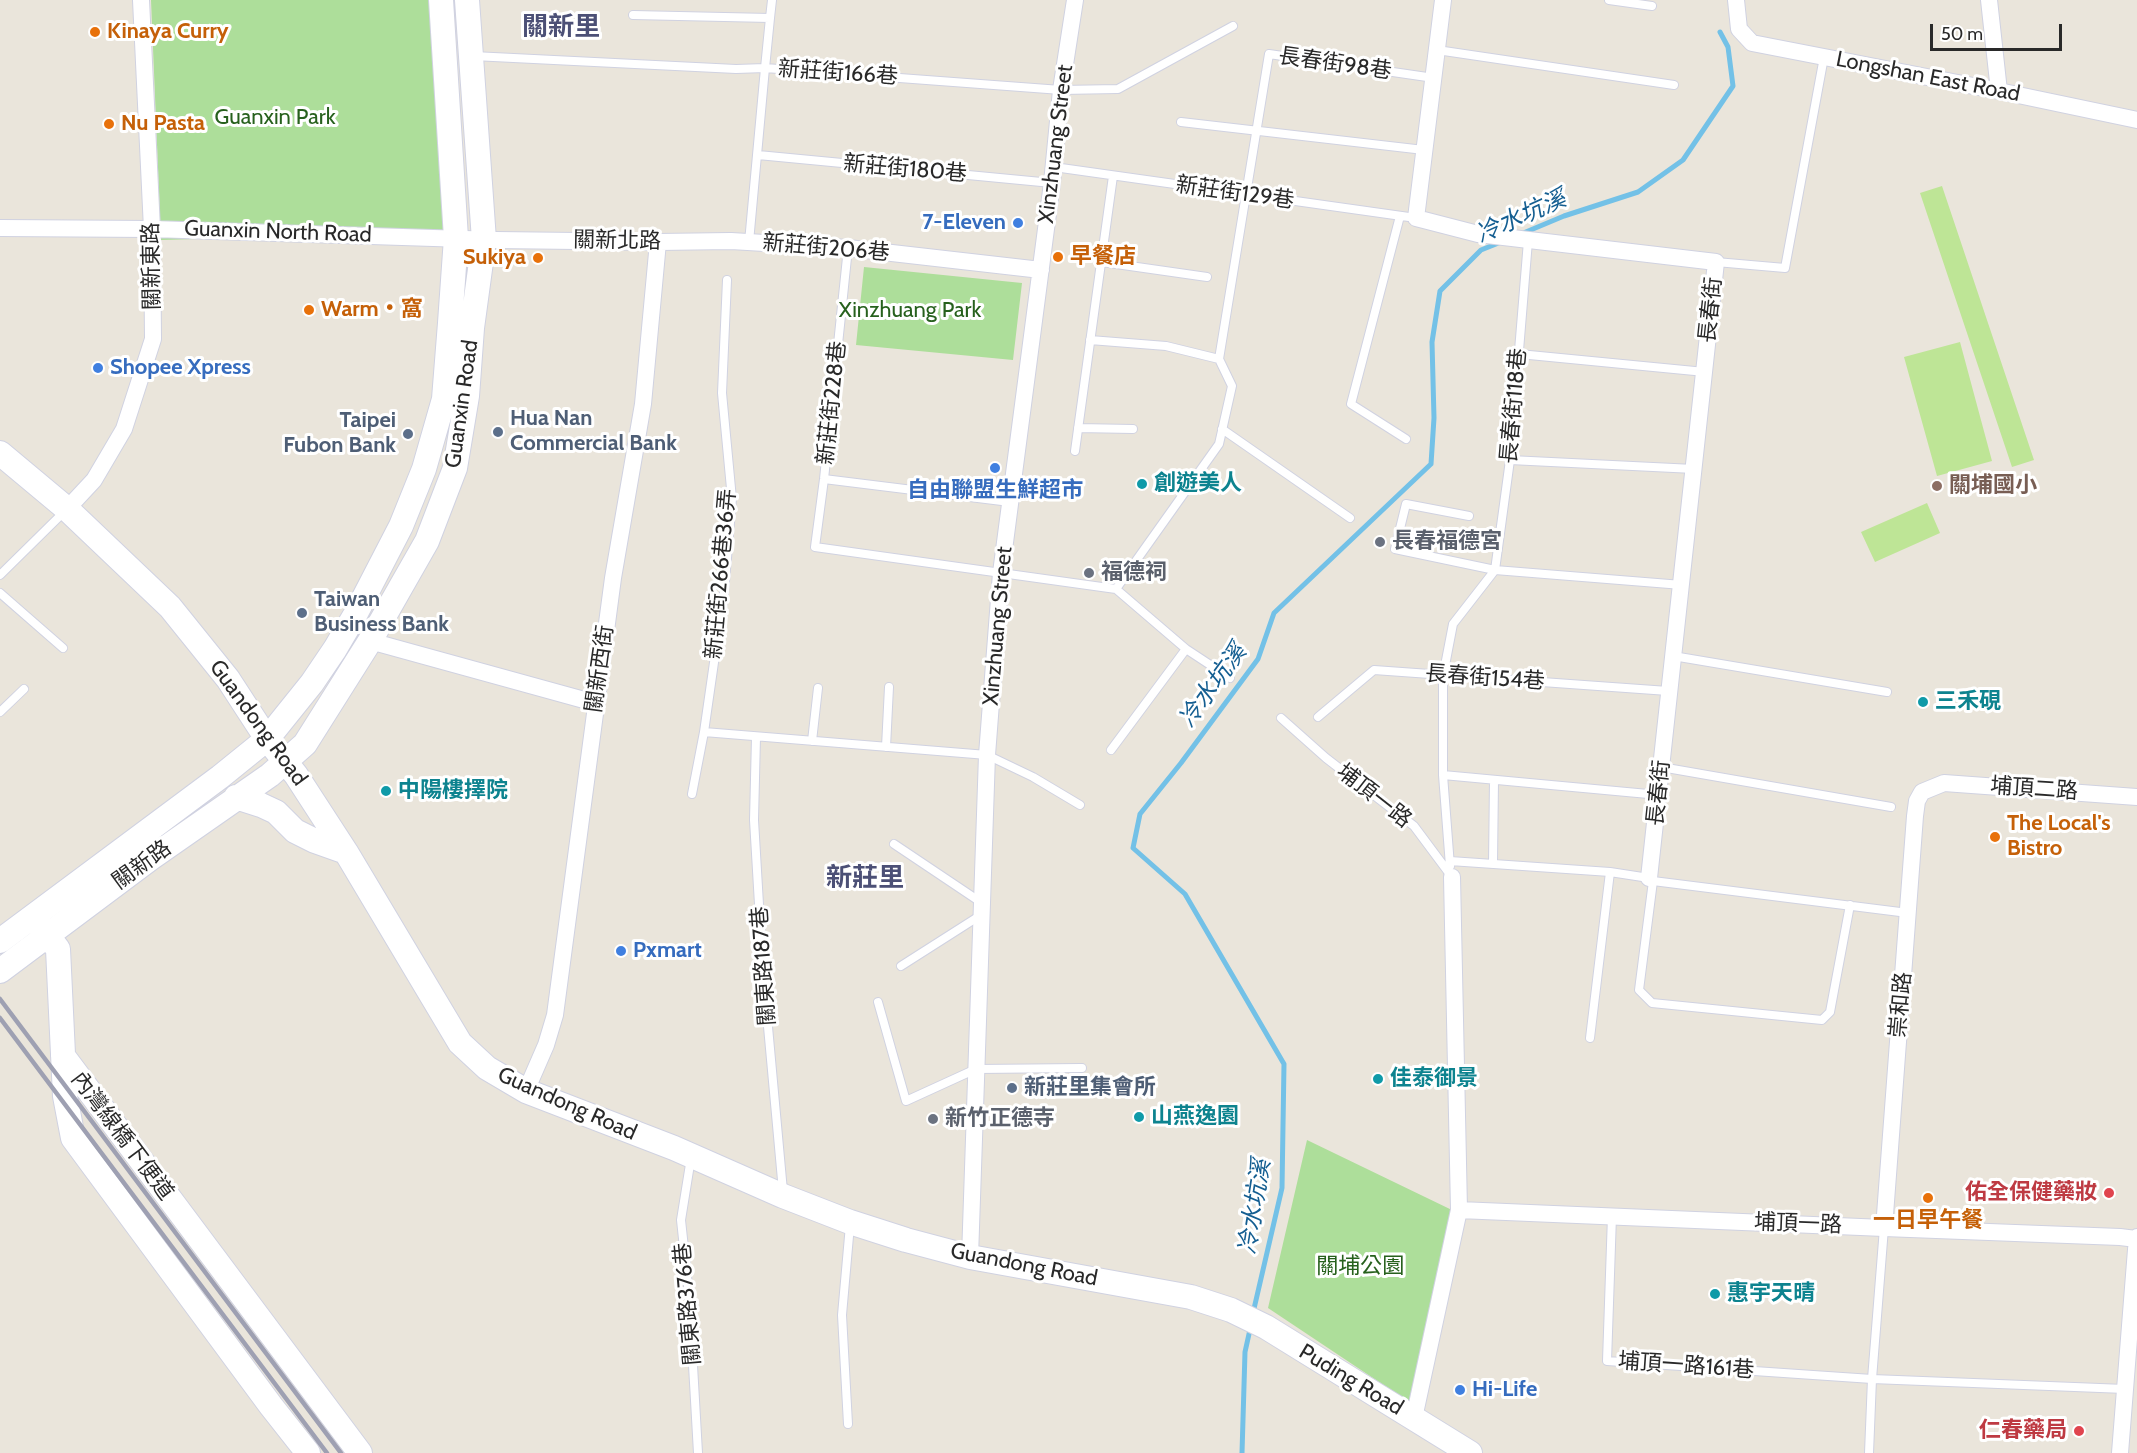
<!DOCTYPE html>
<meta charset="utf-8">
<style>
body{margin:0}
#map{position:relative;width:2137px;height:1453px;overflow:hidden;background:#eae5db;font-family:Cabin,sans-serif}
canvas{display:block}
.scale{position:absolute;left:1930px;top:24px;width:132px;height:27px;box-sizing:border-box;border:3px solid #292929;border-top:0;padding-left:8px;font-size:18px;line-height:21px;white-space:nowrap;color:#292929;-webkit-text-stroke:4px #fff;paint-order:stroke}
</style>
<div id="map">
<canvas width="2137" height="1453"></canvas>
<div class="scale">50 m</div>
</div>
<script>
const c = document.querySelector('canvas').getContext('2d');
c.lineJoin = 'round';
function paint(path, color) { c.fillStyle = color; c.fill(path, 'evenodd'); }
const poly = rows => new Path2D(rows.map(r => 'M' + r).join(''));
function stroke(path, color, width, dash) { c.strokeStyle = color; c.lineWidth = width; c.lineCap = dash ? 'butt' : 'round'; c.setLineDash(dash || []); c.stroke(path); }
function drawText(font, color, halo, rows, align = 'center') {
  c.font = font + ' Cabin,"Noto Sans TC",sans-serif'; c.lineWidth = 6; c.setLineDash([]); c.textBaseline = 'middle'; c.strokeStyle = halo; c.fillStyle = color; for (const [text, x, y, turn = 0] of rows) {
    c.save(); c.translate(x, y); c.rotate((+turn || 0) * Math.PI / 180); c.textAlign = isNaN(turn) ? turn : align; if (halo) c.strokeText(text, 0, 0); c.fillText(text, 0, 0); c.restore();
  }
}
paint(poly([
 [151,0,433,0,450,232,161,240],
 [864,267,1022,283,1013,360,856,345],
 [1307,1140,1454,1211,1412,1404,1268,1308]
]), '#adde9a');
paint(poly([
 [1942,186,2034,460,2012,467,1920,193],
 [1960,342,1992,461,1937,476,1904,357],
 [1927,503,1940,533,1875,562,1861,532]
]), '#bee596');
stroke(poly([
 [1521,234,1564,216,1638,192,1683,160,1733,86,1728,47,1720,32],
 [1253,1313,1282,1188,1284,1064,1185,894,1133,848,1140,814,1181,763,1258,659,1274,613,1431,464,1434,418,1432,342,1440,291,1481,250,1501,242],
 [1242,1453,1245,1352,1251,1325]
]), '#73c1e7', 5);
const lane = poly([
 [1609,0,1652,6],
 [633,15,770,18,765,68,1061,90,1118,89,1233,26],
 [770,18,772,0],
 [1437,50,1674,85],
 [473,56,736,69,765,68,749,242],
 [1181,122,1424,150],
 [758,155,1052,183],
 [1054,167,1416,218],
 [1400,216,1351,404,1406,439],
 [848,248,824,479,815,547,1116,589,1219,444,1232,386,1219,359,1269,54,1434,78],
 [1102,262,1207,277],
 [1716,262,1785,268,1824,57],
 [1090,340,1166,346,1219,359],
 [1519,354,1705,372],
 [1078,428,1133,429],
 [1222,429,1350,518],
 [1075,451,1113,176],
 [1510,460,1694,469],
 [824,479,1010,502],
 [1469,516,1406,504,1395,549,1495,570,1682,585],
 [1495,570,1510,460,1528,241],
 [0,575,66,510],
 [0,593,63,648],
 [1186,649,1230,678],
 [1673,656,1887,692],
 [0,712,24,689],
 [1318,717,1374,670,1668,691],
 [1281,718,1326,758,1414,826,1452,877],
 [704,732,987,755,1033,777,1080,805],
 [756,737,754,820,763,972,783,1191],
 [812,741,818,688],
 [886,747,889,687],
 [1111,750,1186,649,1116,589],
 [1661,767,1891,807],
 [1443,775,1659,795],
 [692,794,704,732,724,593,732,499,722,393,727,280],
 [894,844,982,903],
 [1450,861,1610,872,1649,878,1653,881,1908,913],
 [1493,864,1494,780],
 [1450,866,1443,775,1443,676,1453,624,1495,570],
 [1653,881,1639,990,1652,1003,1822,1020,1830,1012,1850,905],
 [901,966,981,915],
 [878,1002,906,1101,976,1069,1082,1068],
 [1590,1038,1610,872],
 [691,1158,681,1220,689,1295,698,1453],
 [1612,1216,1607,1361,1872,1379,2125,1389],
 [848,1424,842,1315,850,1225],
 [1869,1453,1872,1379,1884,1228]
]);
const street = poly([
 [1443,0,1416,218,1478,234,1716,262,1649,878],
 [1736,0,1739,29,1752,43,1999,91,2137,120],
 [1989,0,1999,91],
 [0,228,152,229,496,240,658,242,731,241,848,248,1041,270],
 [67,509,94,480,124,429,153,339,152,229,141,0],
 [370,641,595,703],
 [526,1091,546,1045,555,1015,613,578,643,404,658,242],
 [1459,1210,1884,1228,2120,1237,2137,1239],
 [1884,1228,1915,816,1917,801,1922,792,1944,783,2137,797],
 [970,1257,987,755,1001,573,1052,183,1061,90,1075,0],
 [1414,1418,1459,1210,1452,877],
 [2120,1453,2137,1237]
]);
const secondary = poly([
 [0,453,67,509,170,607,228,679,267,739,296,775,346,852,460,1043,487,1068,526,1091,674,1148,783,1196,850,1222,906,1240,970,1257,1191,1297,1231,1310,1266,1327,1470,1453],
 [236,797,261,805,276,812,295,831,315,841,346,852],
 [38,923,58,949,65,1096,73,1138,271,1406,308,1453],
 [0,941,220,777,267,739,312,683,335,649,355,615,401,526,424,469,444,399,450,323,456,238,441,0],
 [0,971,151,858,270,775,305,744,370,641,427,541,455,468,467,396,472,328,484,240,467,0],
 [63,1056,360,1453]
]);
stroke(lane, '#d0d2e1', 10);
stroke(street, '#d0d2e1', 18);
stroke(secondary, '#d0d2e1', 26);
stroke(lane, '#fff', 8);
stroke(street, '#fff', 16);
stroke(secondary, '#fff', 24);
stroke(poly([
 [0,999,341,1453],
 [0,1018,327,1453]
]), '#9ea0b2', 4.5);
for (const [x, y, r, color] of [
 [95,32,6,"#e8710a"],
 [109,124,6,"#e8710a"],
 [1018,223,6,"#3f7fe0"],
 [1058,257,6,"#e8710a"],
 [538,258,6,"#e8710a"],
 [309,310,6,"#e8710a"],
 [98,368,6,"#3f7fe0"],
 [498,432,6,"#5c6f8a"],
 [408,434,6,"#5c6f8a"],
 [995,468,6,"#3f7fe0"],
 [1142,484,6,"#0f9aa8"],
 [1937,486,6,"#8d6e63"],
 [1380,542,6,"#6b7280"],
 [1089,573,6,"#6b7280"],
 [302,613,6,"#5c6f8a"],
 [1923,702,6,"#0f9aa8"],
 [386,791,6,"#0f9aa8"],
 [1995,837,6,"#e8710a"],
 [621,951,6,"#3f7fe0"],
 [1378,1079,6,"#0f9aa8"],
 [1012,1088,6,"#5c6f8a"],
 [1139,1117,6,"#0f9aa8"],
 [933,1119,6,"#6b7280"],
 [2109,1193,6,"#e0444e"],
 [1928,1198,6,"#e8710a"],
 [1715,1294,6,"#0f9aa8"],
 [1460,1390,6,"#3f7fe0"],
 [2079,1431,6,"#e0444e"]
]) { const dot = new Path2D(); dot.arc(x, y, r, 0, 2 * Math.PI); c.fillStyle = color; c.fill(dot); stroke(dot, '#fff', 2); }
drawText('bold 22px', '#c56008', '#fff', [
 ["Kinaya Curry",107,32],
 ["Nu Pasta",121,124],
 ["早餐店",1070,257],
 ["Sukiya",526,258,"right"],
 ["Warm・窩",321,310],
 ["The Local's",2007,824],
 ["Bistro",2007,849],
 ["一日早午餐",1928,1221,"center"]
], 'left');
drawText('22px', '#292929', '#fff', [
 ["長春街98巷",1335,64,8],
 ["新莊街166巷",838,73,4],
 ["Longshan East Road",1928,77,11],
 ["Xinzhuang Street",1056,144,-83],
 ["新莊街180巷",905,169,5],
 ["新莊街129巷",1235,193,8],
 ["Guanxin North Road",278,232,2],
 ["關新北路",617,241,1],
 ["新莊街206巷",826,248,5],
 ["關新東路",152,266,-91],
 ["長春街",1711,310,-84],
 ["新莊街228巷",832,403,-84],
 ["Guanxin Road",462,404,-82],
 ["長春街118巷",1514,406,-85],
 ["新莊街266巷36弄",721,574,-85],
 ["Xinzhuang Street",998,626,-85],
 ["關新西街",600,669,-82],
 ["長春街154巷",1485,678,4],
 ["Guandong Road",258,723,54],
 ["埔頂二路",2034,789,4],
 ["長春街",1659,793,-84],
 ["埔頂一路",1374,796,38],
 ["關新路",142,865,-36],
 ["關東路187巷",764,966,-94],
 ["崇和路",1901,1005,-85],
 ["Guandong Road",567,1104,24],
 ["內灣線橋下便道",122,1136,53],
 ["埔頂一路",1798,1224,2],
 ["Guandong Road",1024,1265,11],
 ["關東路376巷",688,1304,-95],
 ["埔頂一路161巷",1686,1366,4],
 ["Puding Road",1351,1380,31]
]);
drawText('22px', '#27611d', '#fff', [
 ["Guanxin Park",275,118],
 ["Xinzhuang Park",910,311],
 ["關埔公園",1360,1267]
]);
drawText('bold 22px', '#366cbe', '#fff', [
 ["7-Eleven",1006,223,"right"],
 ["Shopee Xpress",110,368],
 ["自由聯盟生鮮超市",995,491,"center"],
 ["Pxmart",633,951],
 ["Hi-Life",1472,1390]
], 'left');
drawText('bold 22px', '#4e5e75', '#fff', [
 ["Hua Nan",510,419],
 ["Commercial Bank",510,444],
 ["Taipei",396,421,"right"],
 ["Fubon Bank",396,446,"right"],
 ["Taiwan",314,600],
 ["Business Bank",314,625],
 ["新莊里集會所",1024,1088]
], 'left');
drawText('bold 22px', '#0d838f', '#fff', [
 ["創遊美人",1154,484],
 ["三禾硯",1935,702],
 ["中陽樓擇院",398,791],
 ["佳泰御景",1390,1079],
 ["山燕逸園",1151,1117],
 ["惠宇天晴",1727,1294]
], 'left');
drawText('bold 22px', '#785e54', '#fff', [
 ["關埔國小",1949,486]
], 'left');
drawText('bold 22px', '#5b616d', '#fff', [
 ["長春福德宮",1392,542],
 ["福德祠",1101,573],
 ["新竹正德寺",945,1119]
], 'left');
drawText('bold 22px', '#be3a42', '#fff', [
 ["佑全保健藥妝",2097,1193],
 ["仁春藥局",2067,1431]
], 'right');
drawText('italic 24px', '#145e91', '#fff', [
 ["冷水坑溪",1521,217,-24],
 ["冷水坑溪",1213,686,-54],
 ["冷水坑溪",1255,1207,-81]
]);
drawText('bold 26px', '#4c5076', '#fff', [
 ["關新里",561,27],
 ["新莊里",865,878]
]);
</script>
